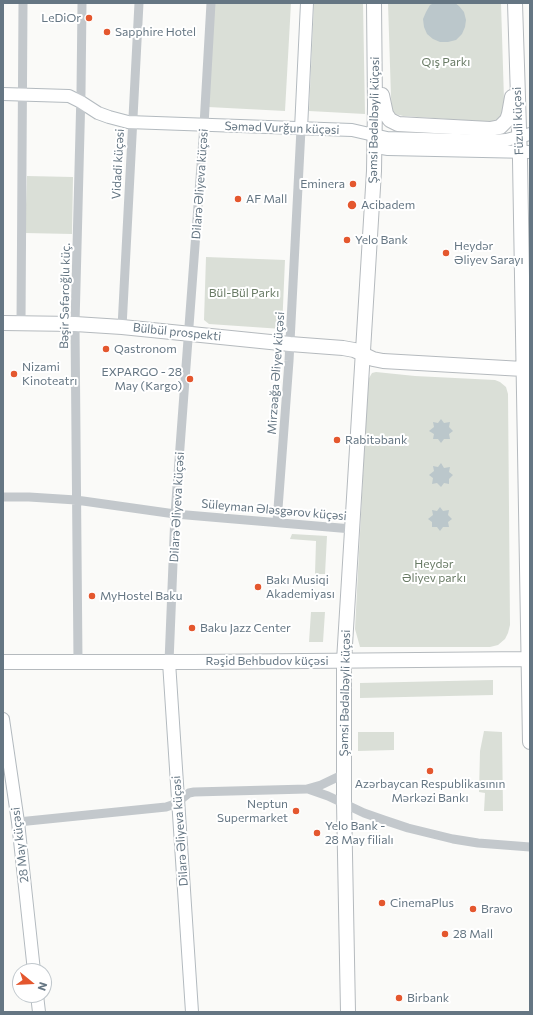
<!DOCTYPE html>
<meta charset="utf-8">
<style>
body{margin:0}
#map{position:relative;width:533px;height:1015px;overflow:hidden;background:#fafaf8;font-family:Commissioner,sans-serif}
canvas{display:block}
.frame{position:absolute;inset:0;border:4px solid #657683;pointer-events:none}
.north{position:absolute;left:12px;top:963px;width:40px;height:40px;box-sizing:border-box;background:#fff;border:1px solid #c1c8cd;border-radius:50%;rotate:108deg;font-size:11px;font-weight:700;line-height:16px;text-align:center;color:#657683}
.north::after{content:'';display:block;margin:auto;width:14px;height:18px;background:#e4572e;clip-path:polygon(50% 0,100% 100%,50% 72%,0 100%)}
</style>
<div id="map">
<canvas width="533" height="1015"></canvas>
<div class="frame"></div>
<div class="north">N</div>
</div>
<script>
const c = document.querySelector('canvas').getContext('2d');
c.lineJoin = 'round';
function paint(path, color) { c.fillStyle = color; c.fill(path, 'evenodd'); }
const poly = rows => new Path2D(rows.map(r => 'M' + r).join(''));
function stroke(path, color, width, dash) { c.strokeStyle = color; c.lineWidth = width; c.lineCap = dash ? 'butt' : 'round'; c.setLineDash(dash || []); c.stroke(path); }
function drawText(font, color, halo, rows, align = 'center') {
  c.font = font + ' Commissioner,sans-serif'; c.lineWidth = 4; c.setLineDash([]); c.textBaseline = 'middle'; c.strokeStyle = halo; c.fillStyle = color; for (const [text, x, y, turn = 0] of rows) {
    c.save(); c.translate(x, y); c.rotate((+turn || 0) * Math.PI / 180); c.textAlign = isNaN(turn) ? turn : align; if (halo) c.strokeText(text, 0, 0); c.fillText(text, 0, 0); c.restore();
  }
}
paint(poly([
 [214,3,291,3,285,111,208,107],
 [314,3,363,3,365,114,309,111],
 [388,3,501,3,504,100,504,111,499,119,493,122,403,116,395,114,392,110,391,97],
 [27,176,73,177,72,234,25,233],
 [206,257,285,260,282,329,209,324,204,320],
 [376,372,415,376,495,380,500,382,506,387,508,394,510,625,508,633,505,639,498,645,490,647,360,647,355,629,368,380,372,373],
 [292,534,327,536,325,574,315,574,316,541,290,539],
 [311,612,325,612,323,642,309,642],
 [493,680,493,695,360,698,360,683],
 [484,731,502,732,503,811,484,811,485,793,479,792,480,751],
 [358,732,394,732,394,750,358,751]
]), '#dadfd7');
paint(poly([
 [434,3,455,3,459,6,464,12,466,20,465,27,462,34,456,40,448,42,440,42,433,39,427,34,424,27,423,19,426,12,430,5],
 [441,419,444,423,450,422,449,427,453,431,449,434,450,439,444,439,441,443,438,439,433,439,434,434,429,431,434,427,433,422,438,423],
 [441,463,444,468,450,467,449,472,453,475,449,479,449,484,444,483,441,487,437,483,432,484,433,478,429,475,434,471,433,466,438,467],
 [440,507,443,511,449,510,448,515,452,519,448,522,449,527,443,527,440,531,437,527,432,527,432,522,428,519,433,515,432,510,437,511]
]), '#bbc7cb');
const secondary = poly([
 [3,94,69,96,81,102,98,113,109,117,128,122,352,130,387,138,494,141,506,140,530,134],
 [301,129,307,3],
 [375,135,379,145,382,148,388,149,530,152],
 [169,662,192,1012],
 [3,719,18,822,34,971],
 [37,995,39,1012]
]);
const primary = poly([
 [515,3,520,160,530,742],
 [382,95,386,114,390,120,398,124,490,129,500,127,507,120,509,114,512,97],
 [3,323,75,324,122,327,290,344,343,348,354,350,373,359,383,361,523,369],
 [3,662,193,662,530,659],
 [348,1012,344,802,344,661,374,171,375,105,374,3]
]);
stroke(secondary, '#b3babf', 14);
stroke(primary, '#b5babe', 16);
stroke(poly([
 [21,323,23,3],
 [122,327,139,3],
 [3,497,29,497,76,500,175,514,352,529],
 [277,522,289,361,301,129],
 [78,661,75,324,81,92,82,3],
 [169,662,175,514,204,125,211,3],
 [308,789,328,796,364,813,384,820,408,828,453,839,478,843,530,847],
 [18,822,166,807,175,804,189,793,194,792,307,789,321,785,344,774]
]), '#c3c8cc', 9);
stroke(secondary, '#fff', 12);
stroke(primary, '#fff', 14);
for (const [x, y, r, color] of [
 [89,18,4,"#e4572e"],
 [107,32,4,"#e4572e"],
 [353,184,4,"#e4572e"],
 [238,199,4,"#e4572e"],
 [352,205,5,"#e4572e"],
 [347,240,4,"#e4572e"],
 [446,253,4,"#e4572e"],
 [106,349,4,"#e4572e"],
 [14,374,4,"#e4572e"],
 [190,379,4,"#e4572e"],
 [337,440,4,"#e4572e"],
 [258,587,4,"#e4572e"],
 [92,596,4,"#e4572e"],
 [192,628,4,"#e4572e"],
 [430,771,4,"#e4572e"],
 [296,811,4,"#e4572e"],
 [317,833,4,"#e4572e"],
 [382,903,4,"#e4572e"],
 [473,909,4,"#e4572e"],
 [445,934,4,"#e4572e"],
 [399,998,4,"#e4572e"]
]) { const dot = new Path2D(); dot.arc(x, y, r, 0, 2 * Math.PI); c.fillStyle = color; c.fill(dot); stroke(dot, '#fff', 1.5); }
drawText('12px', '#657683', '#fff', [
 ["LeDiOr",81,18,"right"],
 ["Sapphire Hotel",115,32],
 ["Eminera",345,184,"right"],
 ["AF Mall",246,199],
 ["Acibadem",361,205],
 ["Yelo Bank",355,240],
 ["Heydər",454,246],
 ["Əliyev Sarayı",454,260],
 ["Qastronom",114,349],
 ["Nizami",22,367],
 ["Kinoteatrı",22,381],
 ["EXPARGO - 28",182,372,"right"],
 ["May (Kargo)",182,386,"right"],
 ["Rabitəbank",345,440],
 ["Bakı Musiqi",266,580],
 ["Akademiyası",266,594],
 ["MyHostel Baku",100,596],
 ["Baku Jazz Center",200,628],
 ["Azərbaycan Respublikasının",430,784,"center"],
 ["Mərkəzi Bankı",430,798,"center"],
 ["Neptun",288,804,"right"],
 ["Supermarket",288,818,"right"],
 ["Yelo Bank -",325,826],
 ["28 May filialı",325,840],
 ["CinemaPlus",390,903],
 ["Bravo",481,909],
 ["28 Mall",453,934],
 ["Birbank",407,998]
], 'left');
drawText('12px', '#687a64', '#fff', [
 ["Qış Parkı",446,62],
 ["Bül-Bül Parkı",244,293],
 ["Heydər",434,564],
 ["Əliyev parkı",434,578]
]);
drawText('12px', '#657683', '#fff', [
 ["Şəmsi Bədəlbəyli küçəsi",374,120,-89],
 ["Füzuli küçəsi",518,121,-92],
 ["Səməd Vurğun küçəsi",282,128,2],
 ["Vidadi küçəsi",118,164,-87],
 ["Dilarə Əliyeva küçəsi",200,184,-86],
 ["Bəşir Səfəroğlu küç.",65,296,-89],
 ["Bülbül prospekti",177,332,6],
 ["Mirzəağa Əliyev küçəsi",276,373,-86],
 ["Dilarə Əliyeva küçəsi",177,507,-87],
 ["Süleyman Ələsgərov küçəsi",274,510,5],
 ["Rəşid Behbudov küçəsi",267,661],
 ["Şəmsi Bədəlbəyli küçəsi",345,693,-89],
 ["Dilarə Əliyeva küçəsi",180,831,-94],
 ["28 May küçəsi",20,845,-97]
]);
</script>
